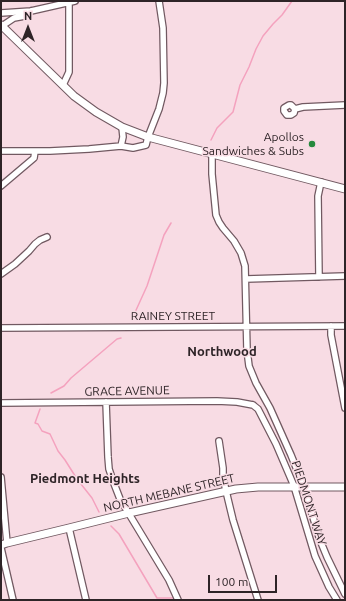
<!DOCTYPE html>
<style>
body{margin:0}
#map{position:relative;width:346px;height:601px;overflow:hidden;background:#f8dce4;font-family:Ubuntu,sans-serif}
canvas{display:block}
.frame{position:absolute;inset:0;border:2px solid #2e2427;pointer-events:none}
.north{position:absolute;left:8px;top:8px;width:40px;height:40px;-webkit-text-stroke:3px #f8dce4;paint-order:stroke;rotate:0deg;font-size:11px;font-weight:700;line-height:16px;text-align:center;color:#2e2427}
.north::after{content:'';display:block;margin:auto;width:14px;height:18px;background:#2e2427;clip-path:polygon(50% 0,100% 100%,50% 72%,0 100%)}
.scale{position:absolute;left:208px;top:575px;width:69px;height:18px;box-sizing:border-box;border:2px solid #2e2427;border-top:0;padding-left:5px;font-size:12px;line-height:14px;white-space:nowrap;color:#2e2427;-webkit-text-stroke:3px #f8dce4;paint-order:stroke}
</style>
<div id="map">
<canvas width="346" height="601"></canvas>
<div class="frame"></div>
<div class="north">N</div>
<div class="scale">100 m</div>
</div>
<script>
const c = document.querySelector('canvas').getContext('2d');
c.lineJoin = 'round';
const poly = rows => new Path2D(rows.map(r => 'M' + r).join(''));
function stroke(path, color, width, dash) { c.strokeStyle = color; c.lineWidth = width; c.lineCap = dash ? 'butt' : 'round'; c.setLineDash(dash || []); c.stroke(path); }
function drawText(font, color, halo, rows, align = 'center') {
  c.font = font + ' Ubuntu,sans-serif'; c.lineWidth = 3; c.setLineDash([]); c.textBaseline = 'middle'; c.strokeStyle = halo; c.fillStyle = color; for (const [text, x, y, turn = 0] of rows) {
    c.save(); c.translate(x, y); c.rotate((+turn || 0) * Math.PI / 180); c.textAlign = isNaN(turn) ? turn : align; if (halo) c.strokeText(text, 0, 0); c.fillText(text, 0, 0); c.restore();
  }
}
stroke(poly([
 [211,140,217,128,233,112,240,85,249,67,256,49,263,36,273,24,282,15,292,1],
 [132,319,147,286,164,235,171,223],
 [51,393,64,386,71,378,117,339,121,338],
 [40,409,35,423,38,424,42,431,50,434,58,451,65,460,77,479,92,498,99,512],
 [111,526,119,534,157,598,173,598]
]), '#f4a2be', 1.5);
const minor = poly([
 [1,13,31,11,75,1],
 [2,26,14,18,25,16,31,11],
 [63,85,69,72,69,1],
 [295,109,294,113,291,115,287,115,284,111,284,108,289,105,291,105,295,109,303,107,345,105],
 [121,146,123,137,122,127],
 [1,151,50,151,89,149,121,146,133,148,146,145,148,137,159,109,163,93,164,83,163,28,159,1],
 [212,154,212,174,216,215,219,222,223,228,234,241,241,253,245,266,247,350,249,366,256,383,270,408,291,455,304,487,312,514,320,540,327,557,345,594],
 [1,186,34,158,35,151],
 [1,274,15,264,29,251,35,244,40,240,47,237],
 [319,277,318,196,321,182],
 [246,279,345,276],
 [331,326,331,335,345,408],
 [1,328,345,326],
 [106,402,108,457,109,469,113,481,120,499,169,580,178,600],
 [1,403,217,401,237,402,253,405],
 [253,405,258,409,276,444,294,486,315,556,329,587,337,600],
 [219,441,223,468,223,476,226,491,233,520,258,600],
 [1,477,7,543],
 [69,528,86,600],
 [1,548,13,600]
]);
const major = poly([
 [1,25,74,96,96,112,122,127,148,137,345,189],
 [1,545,7,543,69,528,129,513,236,489,258,487,345,487]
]);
stroke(minor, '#715961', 8);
stroke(major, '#715961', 9);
stroke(minor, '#fff', 5.5);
stroke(major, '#fff', 7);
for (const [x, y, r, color] of [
 [312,144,4,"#26893d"]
]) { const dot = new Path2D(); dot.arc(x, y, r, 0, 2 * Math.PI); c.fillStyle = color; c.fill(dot); stroke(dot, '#f8dce4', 1.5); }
drawText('12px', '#2e2427', '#f8dce4', [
 ["Apollos",304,137],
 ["Sandwiches & Subs",304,151]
], 'right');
drawText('12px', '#2e2427', '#f8dce4', [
 ["RAINEY STREET",173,316],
 ["GRACE AVENUE",127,391,-1],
 ["NORTH MEBANE STREET",169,493,-13],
 ["PIEDMONT WAY",309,503,72]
]);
drawText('bold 13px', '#2e2427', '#f8dce4', [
 ["Northwood",222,352],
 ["Piedmont Heights",85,479]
]);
</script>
